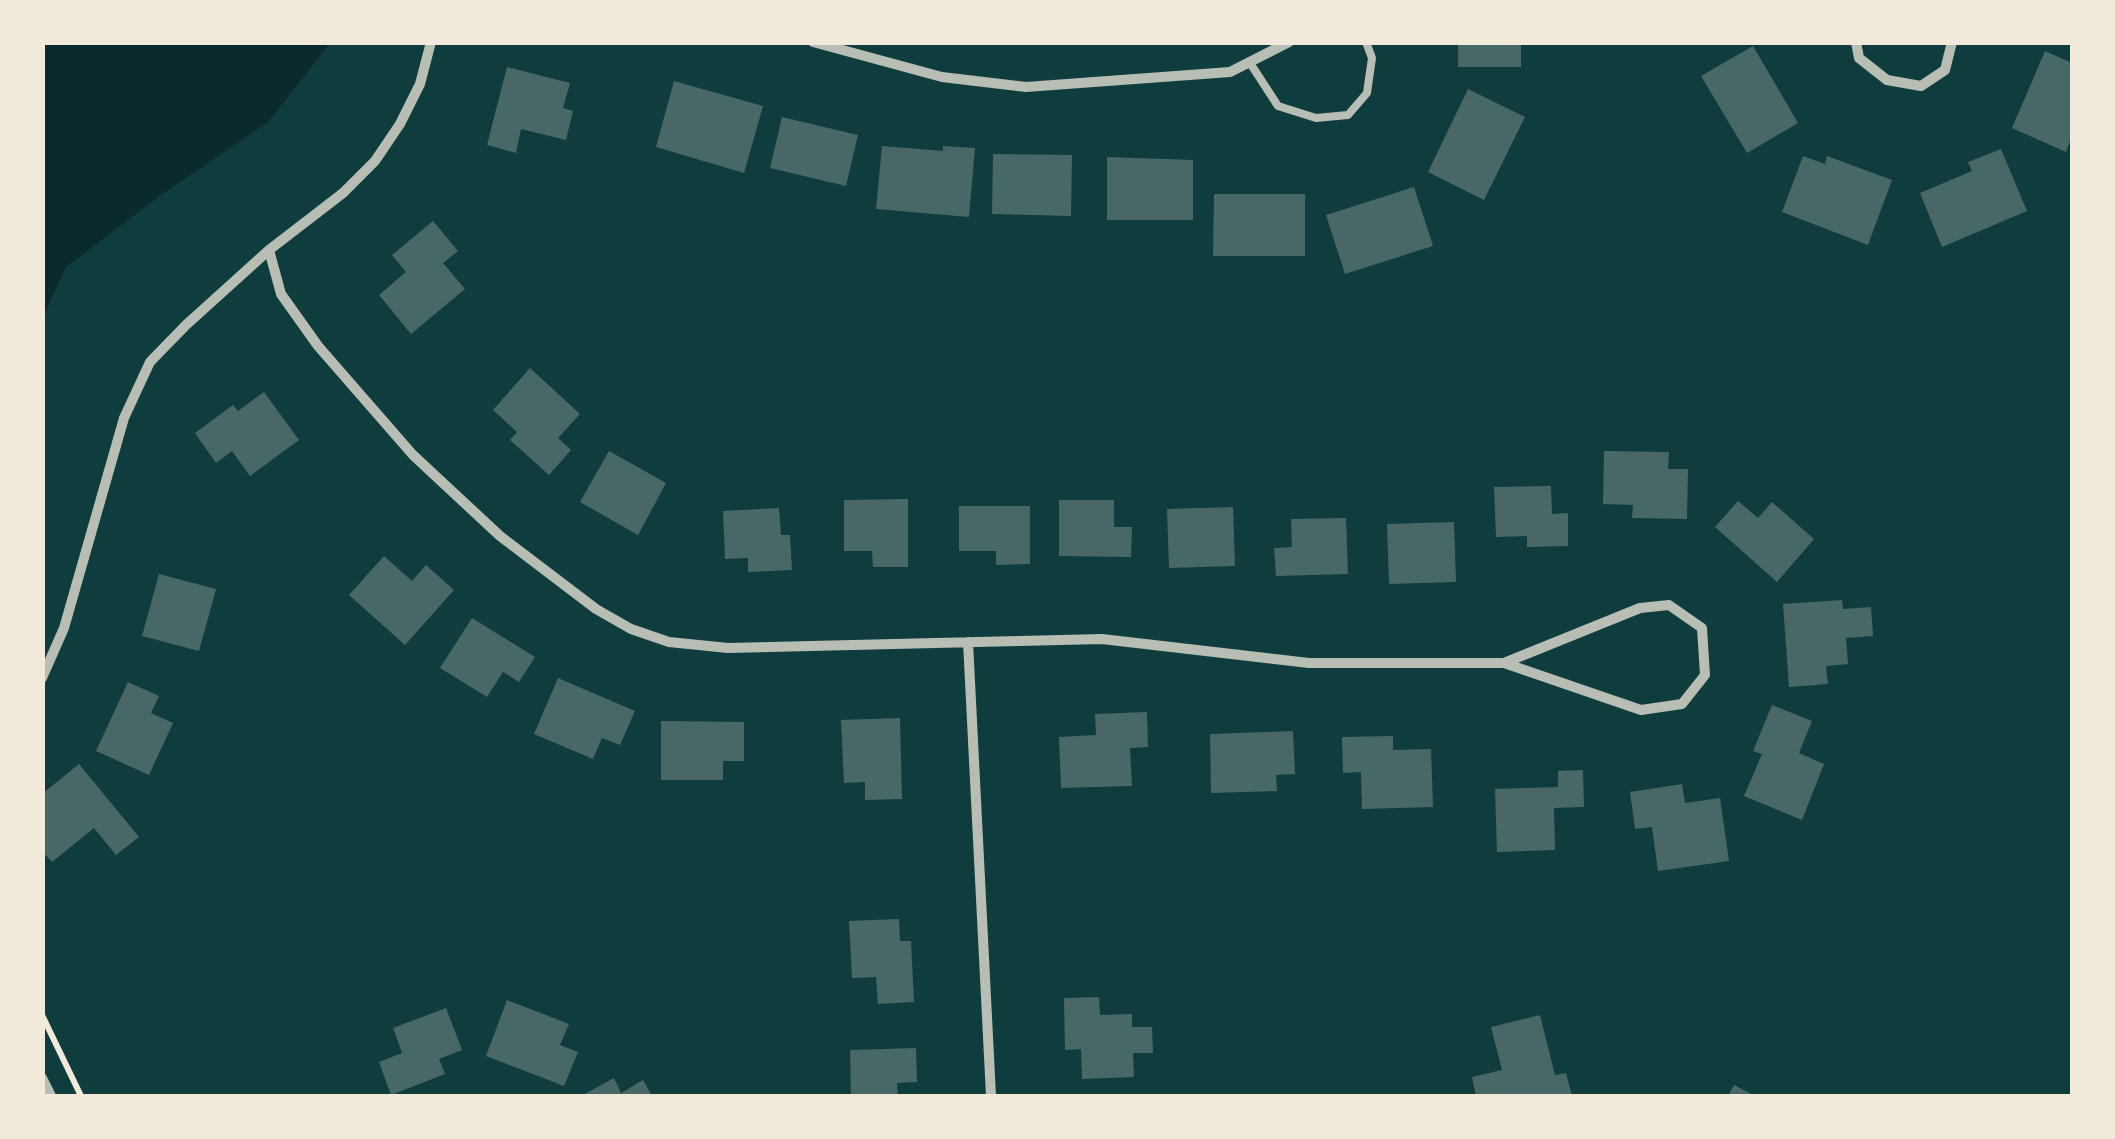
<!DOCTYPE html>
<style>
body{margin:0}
#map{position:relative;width:2115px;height:1139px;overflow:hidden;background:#0f3d3e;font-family:Helvetica,sans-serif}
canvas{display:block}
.frame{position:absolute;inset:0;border:45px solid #f1e9da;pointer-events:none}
</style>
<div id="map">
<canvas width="2115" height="1139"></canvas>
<div class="frame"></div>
</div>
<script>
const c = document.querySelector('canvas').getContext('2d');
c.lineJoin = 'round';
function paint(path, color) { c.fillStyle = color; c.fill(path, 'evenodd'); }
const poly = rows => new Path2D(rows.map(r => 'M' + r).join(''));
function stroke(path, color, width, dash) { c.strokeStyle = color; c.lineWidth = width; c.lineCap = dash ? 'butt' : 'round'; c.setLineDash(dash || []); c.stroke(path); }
paint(poly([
 [43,42,330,42,330,43,268,122,158,197,65,268,43,318]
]), '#0a2a2b');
paint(poly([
 [1458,42,1521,42,1521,67,1458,67],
 [1753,46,1798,123,1747,153,1701,76],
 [2045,51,2072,63,2072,136,2066,152,2012,128],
 [507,67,570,83,563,108,573,111,566,140,521,129,516,153,487,145],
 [674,81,763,106,744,173,656,147],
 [1468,89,1525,117,1484,200,1428,172],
 [782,117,858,135,846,186,770,168],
 [882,146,943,151,943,146,975,148,969,217,876,209],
 [2001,149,2027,211,1942,247,1920,193,1972,171,1968,162],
 [993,154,1072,155,1071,216,992,214],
 [1803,156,1825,164,1827,156,1892,180,1868,245,1782,212],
 [1107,157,1193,160,1193,220,1107,220],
 [1414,187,1433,246,1345,274,1326,215],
 [1214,194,1305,194,1305,256,1213,256],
 [433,221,458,251,443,263,465,289,411,334,379,295,406,272,392,255],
 [530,368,580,414,558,438,571,450,549,475,510,440,517,432,493,410],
 [264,392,299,440,250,476,232,451,216,463,195,433,233,405,238,411],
 [609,451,666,483,638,535,580,502],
 [1604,451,1669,452,1668,469,1688,469,1687,519,1632,518,1633,505,1603,504],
 [1551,486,1552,514,1568,513,1568,546,1527,547,1527,536,1496,537,1494,487],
 [908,499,908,567,873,567,872,551,844,551,844,500],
 [1059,500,1114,500,1114,527,1132,527,1131,557,1059,556],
 [1738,501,1758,518,1772,502,1814,539,1777,582,1715,527],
 [959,506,1030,506,1030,564,996,565,996,551,959,551],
 [1233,507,1235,566,1169,568,1167,509],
 [779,508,781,535,790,535,792,570,748,572,748,558,725,559,723,511],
 [1346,518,1348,574,1276,576,1274,548,1292,547,1291,519],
 [1454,522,1456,582,1389,584,1387,524],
 [384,556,412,581,426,565,454,590,405,645,349,595],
 [159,574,216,589,199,651,142,636],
 [1842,600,1843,609,1871,607,1873,636,1846,638,1848,664,1826,666,1828,684,1789,687,1783,604],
 [472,618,535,657,519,682,503,672,487,697,440,668],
 [558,678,635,711,620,745,602,738,593,759,534,734],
 [128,682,159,696,151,713,173,723,149,775,96,751],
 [1772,705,1812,721,1799,753,1824,764,1802,820,1744,796,1762,754,1753,751],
 [1147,712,1148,747,1130,748,1132,786,1061,788,1059,737,1096,735,1095,714],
 [900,718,902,799,865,800,865,782,844,783,841,720],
 [661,721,744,722,744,761,723,761,723,780,661,780],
 [1293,731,1295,774,1276,775,1277,791,1211,793,1210,734],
 [1393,736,1393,750,1431,749,1433,807,1362,809,1361,772,1343,773,1342,737],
 [79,764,139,837,116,855,94,828,52,862,42,851,42,794],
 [1583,770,1584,807,1554,808,1555,850,1497,852,1495,789,1558,787,1558,771],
 [1682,784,1685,803,1720,798,1729,861,1658,871,1652,827,1635,829,1630,792],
 [899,919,900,941,911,941,914,1002,878,1004,876,977,852,978,849,921],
 [1099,997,1100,1015,1132,1014,1132,1027,1152,1027,1153,1053,1133,1053,1134,1077,1082,1079,1081,1049,1065,1050,1064,998],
 [507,1000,569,1024,560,1045,578,1052,564,1086,486,1056],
 [446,1008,462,1050,439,1059,445,1074,391,1095,379,1062,402,1053,393,1028],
 [1540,1015,1555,1075,1566,1073,1572,1096,1476,1096,1472,1077,1502,1070,1491,1027],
 [916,1048,917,1082,897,1083,898,1096,851,1096,850,1050],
 [614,1078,621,1093,643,1080,652,1096,581,1096],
 [1734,1085,1755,1096,1728,1096]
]), '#486865');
stroke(poly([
 [42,1015,81,1096]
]), '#f1e9da', 6);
stroke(poly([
 [1250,63,1278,106,1316,118,1348,115,1367,93,1372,58,1366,42]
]), '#b8beb3', 8);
stroke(poly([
 [813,42,942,77,1026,87,1230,72,1289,42],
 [1856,42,1859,58,1887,80,1921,86,1945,70,1952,42],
 [269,250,281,294,318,346,413,455,500,536,596,609,631,629,669,642,728,648,1102,639,1309,663,1504,663,1641,710,1682,704,1705,675,1702,628,1669,605,1640,608,1504,663],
 [968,642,991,1096],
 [42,678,64,628,124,418,150,362,186,325,269,250,343,193,375,161,400,124,420,84,431,42],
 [42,1078,51,1096]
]), '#b8beb3', 10);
</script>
